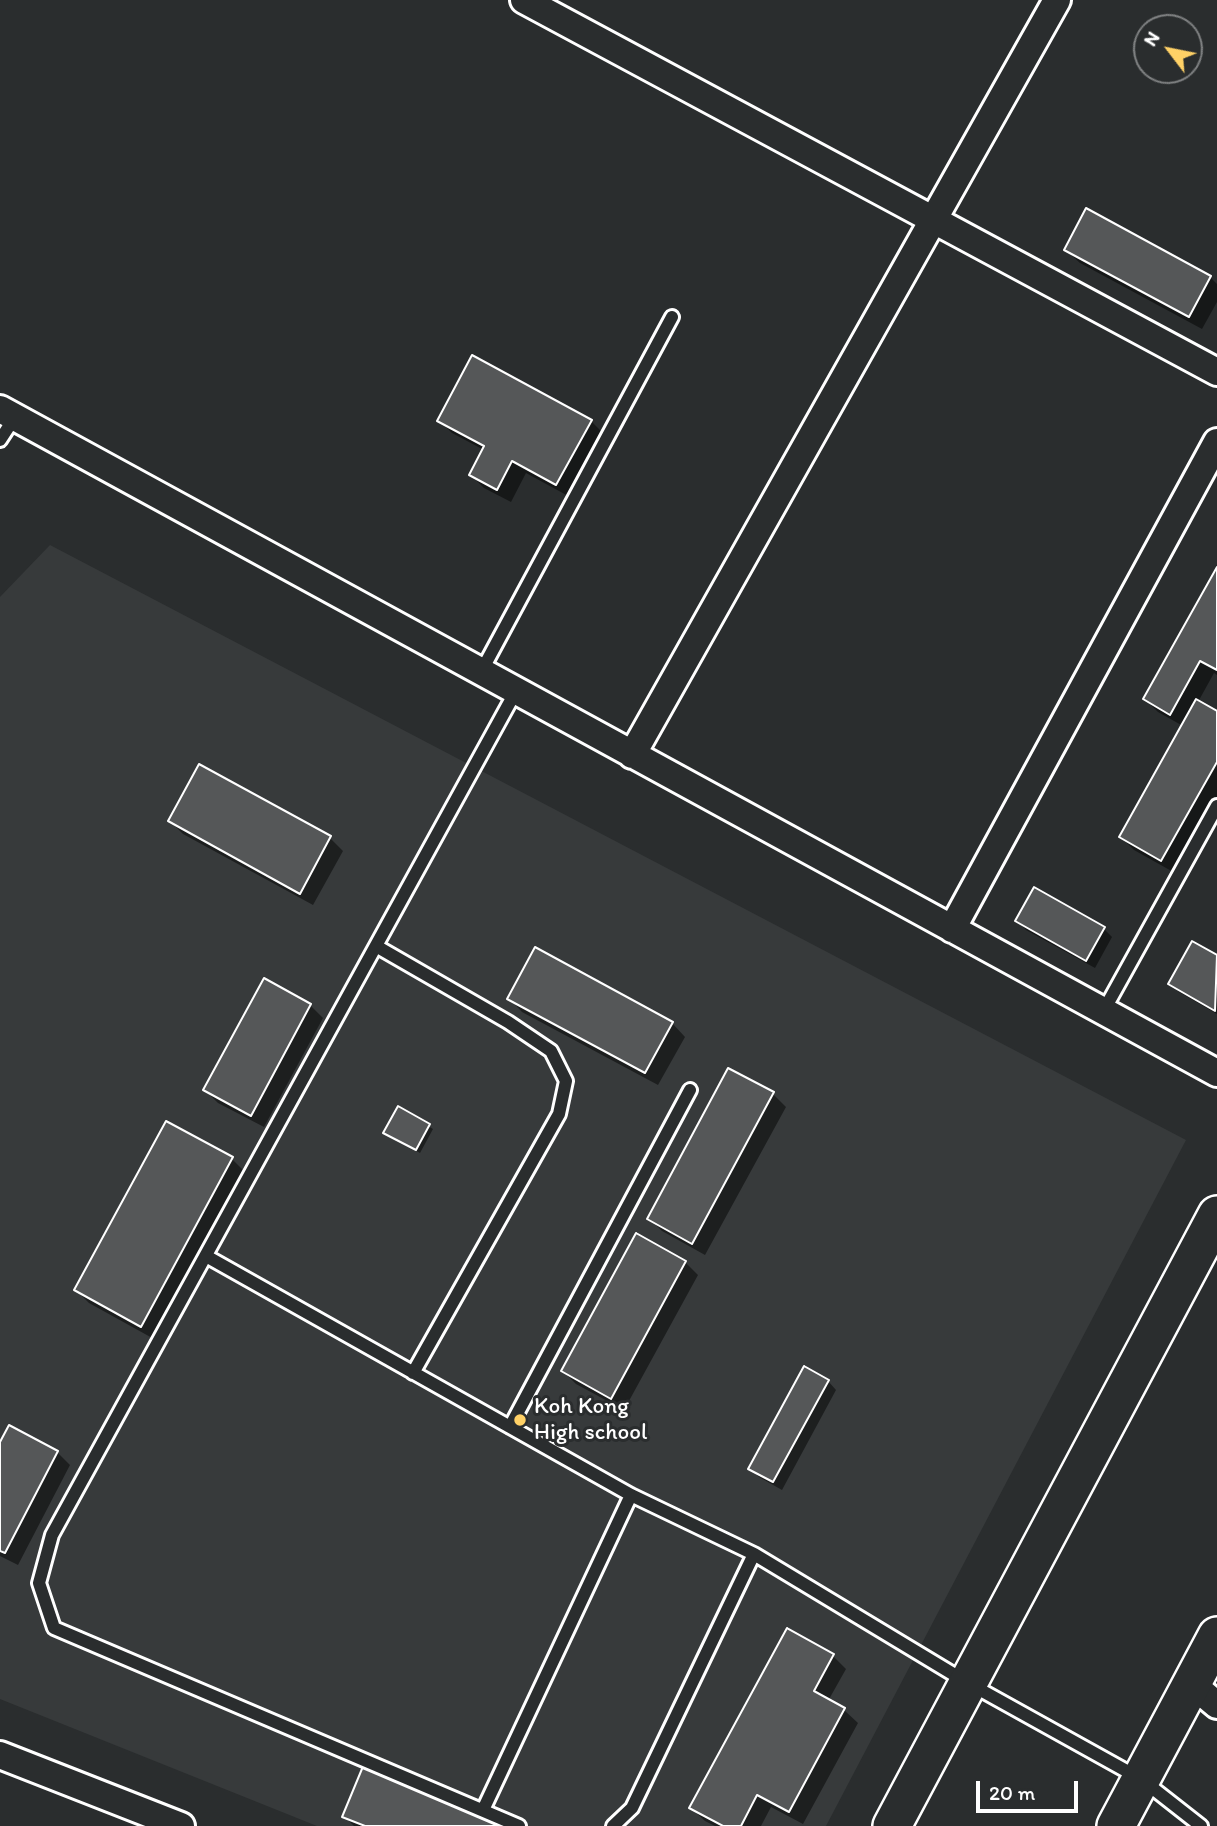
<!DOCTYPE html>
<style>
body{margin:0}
#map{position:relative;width:1217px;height:1826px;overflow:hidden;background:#2a2d2e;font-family:Itim,sans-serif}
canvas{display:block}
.north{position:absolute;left:1133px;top:14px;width:70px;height:70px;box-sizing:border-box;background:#2a2d2e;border:2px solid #7f8182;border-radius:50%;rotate:302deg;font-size:19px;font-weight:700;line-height:28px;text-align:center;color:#fff}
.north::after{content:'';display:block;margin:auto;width:24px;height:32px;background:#ffd166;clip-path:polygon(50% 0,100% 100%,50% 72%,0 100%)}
.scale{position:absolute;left:976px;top:1781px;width:102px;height:32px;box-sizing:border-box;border:4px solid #fff;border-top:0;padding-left:9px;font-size:21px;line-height:24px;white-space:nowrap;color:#fff;-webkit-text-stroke:5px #2a2d2e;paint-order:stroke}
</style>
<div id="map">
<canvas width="1217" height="1826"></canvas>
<div class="north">N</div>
<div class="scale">20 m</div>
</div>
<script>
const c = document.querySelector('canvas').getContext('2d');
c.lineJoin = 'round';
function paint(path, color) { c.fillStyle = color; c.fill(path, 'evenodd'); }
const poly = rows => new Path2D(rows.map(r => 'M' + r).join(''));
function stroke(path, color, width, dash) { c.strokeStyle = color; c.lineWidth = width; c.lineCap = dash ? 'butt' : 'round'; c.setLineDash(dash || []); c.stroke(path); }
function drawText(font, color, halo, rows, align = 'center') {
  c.font = font + ' Itim,sans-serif'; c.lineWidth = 6; c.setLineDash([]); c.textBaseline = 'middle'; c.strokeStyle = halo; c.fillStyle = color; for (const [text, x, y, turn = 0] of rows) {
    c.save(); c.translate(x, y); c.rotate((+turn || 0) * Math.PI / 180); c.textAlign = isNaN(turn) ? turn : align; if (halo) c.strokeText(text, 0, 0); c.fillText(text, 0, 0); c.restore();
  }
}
paint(poly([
 [50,545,1186,1140,826,1826,317,1826,0,1699,0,597]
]), '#373a3b');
paint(poly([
 [1066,250,1210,277,1217,284,1217,302,1202,329,1080,263],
 [439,420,591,421,604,434,570,497,526,473,511,502,484,488,471,475,484,450,452,433],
 [1217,570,1217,675,1214,673,1198,702,1217,713,1217,798,1175,873,1134,850,1121,837,1183,726,1158,712,1145,699],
 [170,821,330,838,343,851,313,905,183,834],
 [1018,921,1104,929,1112,937,1095,968,1026,930],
 [1193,944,1217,957,1217,1014,1179,992,1170,983],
 [509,998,672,1023,685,1037,658,1085,522,1012],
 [310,1005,323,1018,264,1127,218,1103,205,1090],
 [773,1094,786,1107,705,1255,662,1231,649,1218],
 [399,1108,433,1129,420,1153,385,1132],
 [232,1159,245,1172,154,1339,89,1303,76,1290],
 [685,1262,698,1275,624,1410,576,1384,563,1371],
 [828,1381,836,1390,782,1490,759,1477,751,1469],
 [0,1446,57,1452,70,1465,18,1565,0,1556],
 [788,1631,833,1656,846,1669,828,1701,844,1710,858,1723,803,1824,771,1807,761,1826,715,1826,705,1821,691,1808],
 [344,1816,512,1826,354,1826]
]), '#0007');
const building = poly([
 [1086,208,1211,276,1189,317,1064,250,1086,208],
 [472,355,592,420,556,485,512,461,497,490,469,475,484,446,437,421,472,355],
 [1217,567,1217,670,1200,661,1170,715,1143,699,1217,567],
 [1196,699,1217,711,1217,762,1161,861,1119,837,1196,699],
 [199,764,331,836,300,894,168,821,199,764],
 [1034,887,1105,927,1086,961,1015,921,1034,887],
 [1192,941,1217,955,1215,1011,1168,984,1192,941],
 [535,947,673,1022,645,1073,507,999,535,947],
 [264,978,311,1004,251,1116,203,1090,264,978],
 [728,1068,774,1092,692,1244,647,1219,728,1068],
 [398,1106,430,1124,416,1150,383,1133,398,1106],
 [166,1121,233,1157,141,1327,74,1290,166,1121],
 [636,1233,686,1261,611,1399,561,1371,636,1233],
 [804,1366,829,1380,773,1482,748,1469,804,1366],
 [9,1425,58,1451,5,1553,0,1551,0,1442,9,1425],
 [787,1628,834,1654,814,1691,845,1708,789,1812,757,1795,741,1826,723,1826,689,1808,787,1628],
 [364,1764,517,1826,365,1826,342,1817,364,1764]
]);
paint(building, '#555758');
stroke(building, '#fff', 2);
const lane = poly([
 [0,440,15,417],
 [481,672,672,317],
 [516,691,52,1535,39,1583,54,1628,519,1826],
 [376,946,508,1022,551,1051,566,1081,559,1114,413,1373],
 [1103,1012,1217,806],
 [206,1256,631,1495,754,1554,968,1683,1141,1779,1201,1826],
 [510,1427,690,1090],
 [483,1810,631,1495],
 [613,1826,632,1808,754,1554]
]);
const street = poly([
 [524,0,1217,372],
 [0,409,1217,1073],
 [632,755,1057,0],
 [952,929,1217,442],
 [1192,1684,1217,1705],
 [0,1755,181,1826]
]);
const secondary = poly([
 [892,1826,1217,1215],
 [1116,1826,1217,1636]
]);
stroke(lane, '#fff', 18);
stroke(street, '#fff', 32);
stroke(secondary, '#fff', 42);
stroke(lane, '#2a2d2e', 12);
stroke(street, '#2a2d2e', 26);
stroke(secondary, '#2a2d2e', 37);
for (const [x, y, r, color] of [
 [520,1420,7,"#ffd166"]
]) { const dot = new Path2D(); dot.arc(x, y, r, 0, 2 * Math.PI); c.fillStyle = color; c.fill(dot); stroke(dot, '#2a2d2e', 2.5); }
drawText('23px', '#fff', '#2a2d2e', [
 ["Koh Kong",534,1407],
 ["High school",534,1433]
], 'left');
</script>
